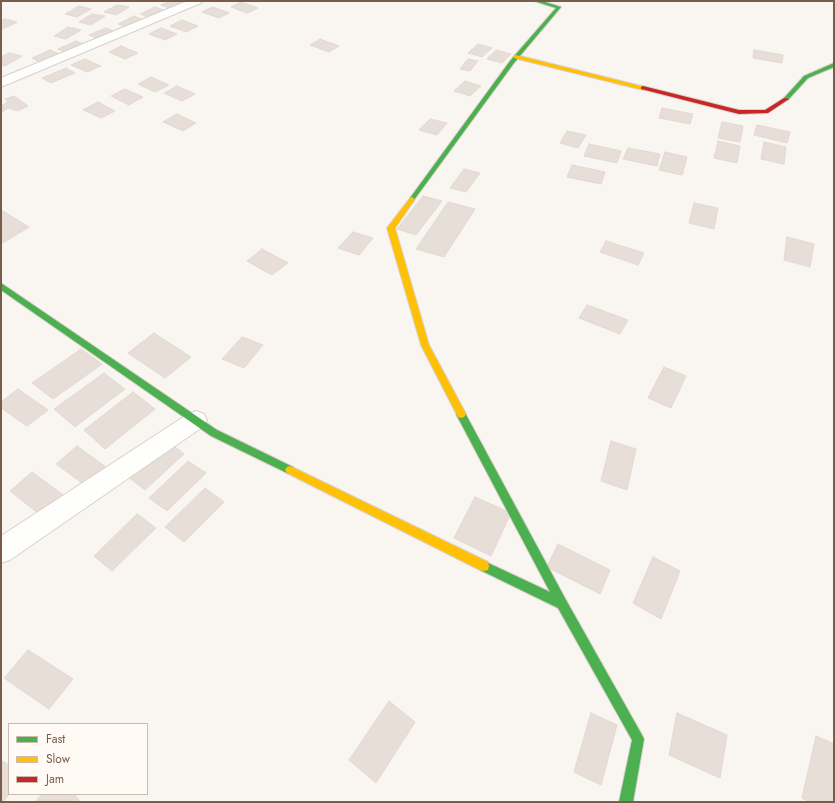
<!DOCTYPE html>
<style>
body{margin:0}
#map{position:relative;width:835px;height:803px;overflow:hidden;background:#f9f5f0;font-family:Jost,sans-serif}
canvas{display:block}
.frame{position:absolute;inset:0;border:2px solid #7a5c4d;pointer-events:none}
.legend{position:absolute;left:8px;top:723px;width:140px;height:72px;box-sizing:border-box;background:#fffaf3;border:1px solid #cabbb1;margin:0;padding:5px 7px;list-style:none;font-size:12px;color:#7a5c4d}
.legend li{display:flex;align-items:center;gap:8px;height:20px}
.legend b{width:20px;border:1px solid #cabbb1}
</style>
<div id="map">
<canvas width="835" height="803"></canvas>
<div class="frame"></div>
<ul class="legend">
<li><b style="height:5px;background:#4caf50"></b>Fast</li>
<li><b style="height:5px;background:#ffc107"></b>Slow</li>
<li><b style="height:5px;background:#c62828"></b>Jam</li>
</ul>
</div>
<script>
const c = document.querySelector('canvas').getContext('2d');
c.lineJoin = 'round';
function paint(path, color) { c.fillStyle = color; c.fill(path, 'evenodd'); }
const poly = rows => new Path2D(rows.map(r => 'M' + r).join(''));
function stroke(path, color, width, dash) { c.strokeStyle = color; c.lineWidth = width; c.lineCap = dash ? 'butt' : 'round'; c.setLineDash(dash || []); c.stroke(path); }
const building = poly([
 [170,1,184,1,186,2,172,9,161,5,170,1],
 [241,2,258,8,247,13,231,7,241,2],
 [117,5,129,7,116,15,104,12,117,5],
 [79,6,91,9,77,17,65,14,79,6],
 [155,7,166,11,151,18,140,14,155,7],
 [213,7,229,13,219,18,202,12,213,7],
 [92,14,105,16,91,25,79,22,92,14],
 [134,16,144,20,128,28,118,24,134,16],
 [5,19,17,22,1,30,1,21,5,19],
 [182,20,198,26,186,32,170,26,182,20],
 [68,27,81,30,66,39,54,36,68,27],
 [106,28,116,32,99,39,89,35,106,28],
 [161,28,177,34,165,40,149,34,161,28],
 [320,39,339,46,329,52,310,45,320,39],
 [76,41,86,45,69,53,58,49,76,41],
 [478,44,492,48,482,57,468,53,478,44],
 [121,46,138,53,125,59,109,52,121,46],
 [50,50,61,55,42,63,32,58,50,50],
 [496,50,511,54,502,63,487,59,496,50],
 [754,50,783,55,782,63,753,58,754,50],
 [9,53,22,56,5,66,1,65,1,57,9,53],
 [85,59,101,66,87,72,71,65,85,59],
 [468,59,478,61,470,71,460,69,468,59],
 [66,68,75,73,51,83,42,78,66,68],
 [151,77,169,85,155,92,138,84,151,77],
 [465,81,481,86,470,96,454,91,465,81],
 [177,86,195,94,182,101,164,93,177,86],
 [125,89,143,97,129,105,111,96,125,89],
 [14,96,28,106,18,111,8,108,1,113,1,106,8,102,5,99,14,96],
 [98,102,115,111,101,118,83,110,98,102],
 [662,108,693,114,690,124,659,118,662,108],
 [177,114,196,123,183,131,163,122,177,114],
 [430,119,447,123,437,135,419,130,430,119],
 [722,122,743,126,740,142,718,138,722,122],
 [757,125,790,132,787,143,754,135,757,125],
 [567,131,586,135,578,148,560,143,567,131],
 [718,141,740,146,737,163,714,158,718,141],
 [764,142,786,147,784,164,761,159,764,142],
 [589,144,621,151,617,163,584,156,589,144],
 [628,148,660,154,657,166,623,159,628,148],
 [665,152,687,157,682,175,659,170,665,152],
 [572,165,605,172,601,184,567,177,572,165],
 [464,169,480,173,466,192,450,188,464,169],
 [423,196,442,201,416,235,397,229,423,196],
 [448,202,475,209,444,257,416,249,448,202],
 [694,203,718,208,714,229,689,223,694,203],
 [1,210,29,227,1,244,1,210],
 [353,232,373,238,359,255,338,248,353,232],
 [787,237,814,244,810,267,784,260,787,237],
 [606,241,644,253,638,265,600,252,606,241],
 [262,249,288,263,272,275,247,261,262,249],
 [587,305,628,320,620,334,579,318,587,305],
 [154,333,191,357,165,378,128,353,154,333],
 [242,337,263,345,244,368,222,359,242,337],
 [81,349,102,364,53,399,32,383,81,349],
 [664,367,686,376,671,408,648,398,664,367],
 [104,373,125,389,75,427,54,409,104,373],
 [18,389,48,410,27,426,1,408,1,402,18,389],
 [133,392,155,409,105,449,84,430,133,392],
 [167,441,184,454,145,490,128,477,167,441],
 [611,441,636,449,627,490,601,481,611,441],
 [77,446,110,470,89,488,56,464,77,446],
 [188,461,206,473,167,511,149,498,188,461],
 [32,472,66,497,43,517,10,491,32,472],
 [205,488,224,502,184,542,165,527,205,488],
 [475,497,511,513,491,556,454,538,475,497],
 [137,514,156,528,112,571,94,556,137,514],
 [558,544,610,570,600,594,547,567,558,544],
 [653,557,680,571,661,619,633,603,653,557],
 [28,650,73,679,49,709,4,678,28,650],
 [389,701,415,722,376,783,349,760,389,701],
 [591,713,617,725,601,785,574,772,591,713],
 [677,713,727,735,720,778,669,755,677,713],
 [816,736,834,744,834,802,810,802,802,798,816,736],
 [1,760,9,765,9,794,3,802,1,802,1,760],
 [42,794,74,794,79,800,77,802,35,802,42,794]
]);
paint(building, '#e6ded7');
stroke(building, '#e2d8d2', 1);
const street = poly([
 [187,1,203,1,201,3,1,87,1,78,187,1],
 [196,411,204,414,207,420,204,426,10,560,1,563,1,536,188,414,196,411]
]);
const fast = poly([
 [534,1,542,1,561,7,514,63,414,200,410,200,410,198,510,61,556,8,534,1],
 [834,63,834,67,808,78,788,100,784,100,784,98,804,76,834,63],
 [1,283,217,430,293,467,295,470,293,473,290,474,287,473,211,436,1,290,1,283],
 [461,410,464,411,566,600,642,735,644,739,633,802,619,802,632,740,558,608,480,570,479,566,480,562,484,561,550,592,456,414,458,411,461,410]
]);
const slow = poly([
 [516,55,645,87,646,88,643,90,514,58,514,56,516,55],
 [412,197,415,199,395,228,429,345,466,414,464,417,461,418,458,417,421,345,387,228,410,198,412,197],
 [290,466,488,562,489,566,488,570,484,571,480,570,287,473,285,470,287,467,290,466]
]);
const jam = poly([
 [643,86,739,110,765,110,784,98,789,99,768,113,739,114,641,89,641,87,643,86]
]);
stroke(street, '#d7d1cb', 2);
stroke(fast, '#d9d2cb', 2);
stroke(slow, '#d9d2cb', 2);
stroke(jam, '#d9d2cb', 2);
paint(street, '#fefefd');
paint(fast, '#4caf50');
paint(slow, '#ffc107');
paint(jam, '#c62828');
</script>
